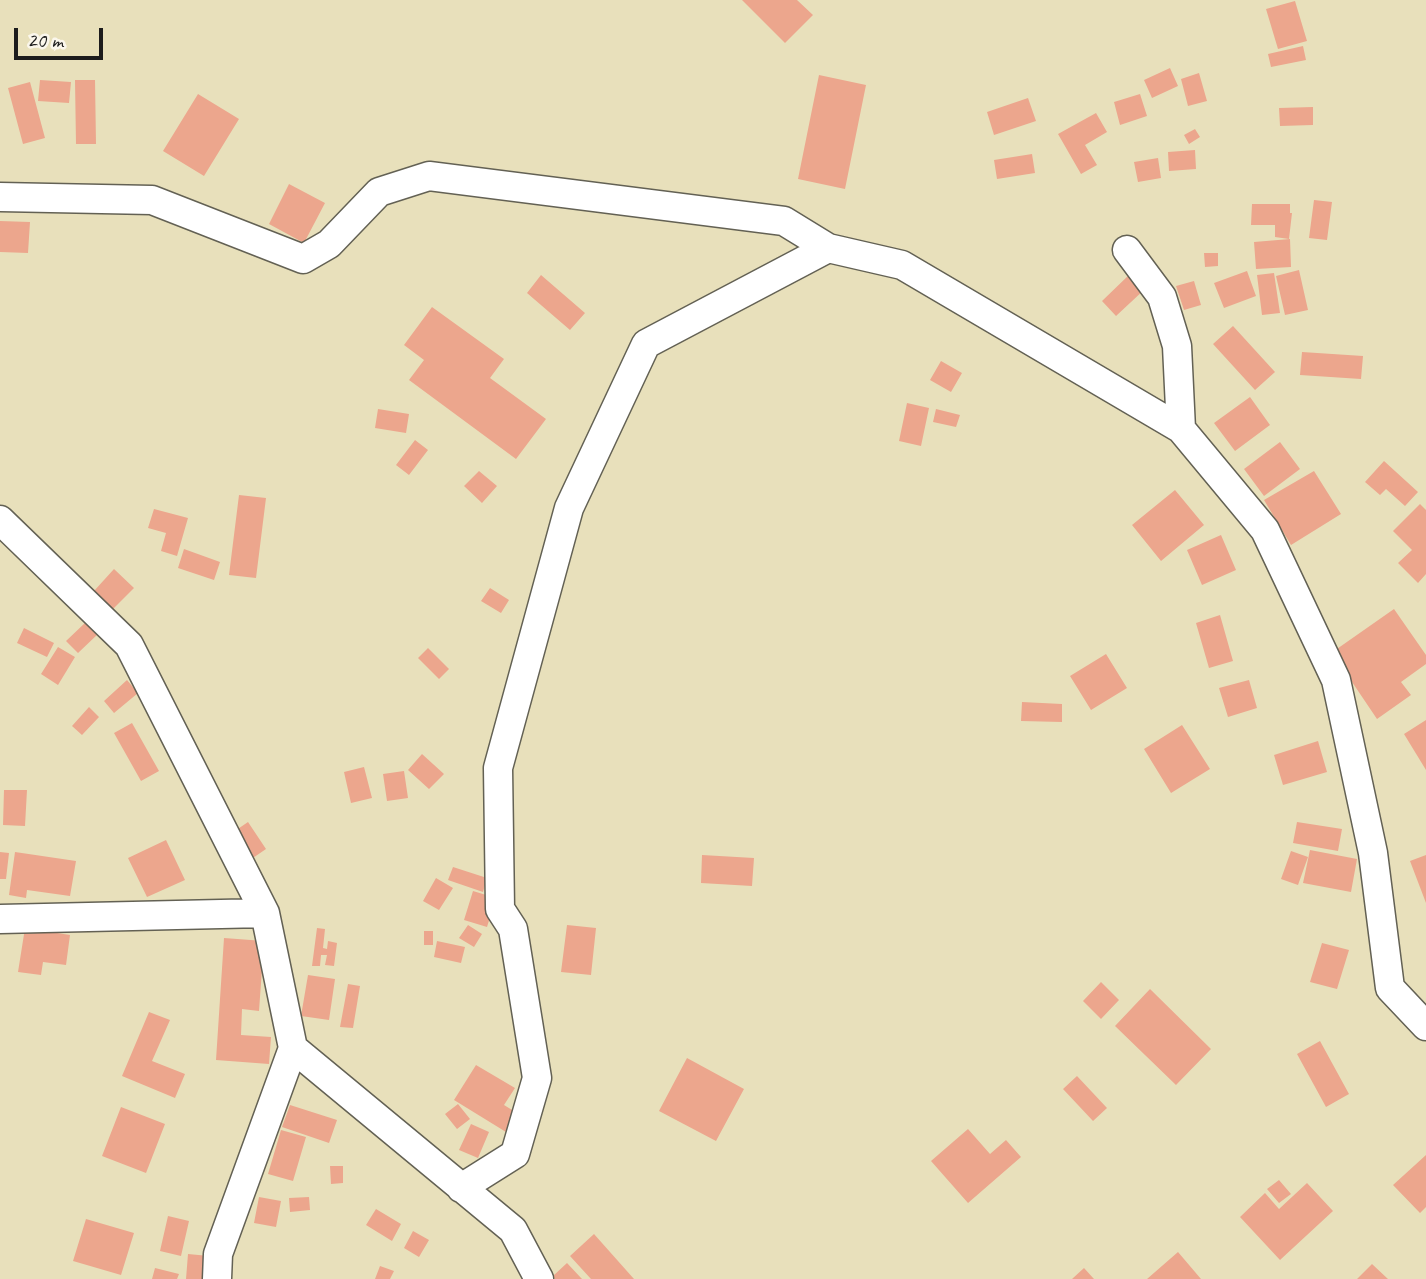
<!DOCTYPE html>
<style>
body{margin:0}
#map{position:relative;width:1426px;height:1279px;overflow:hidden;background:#e8e0bb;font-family:Caveat,sans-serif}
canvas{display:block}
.scale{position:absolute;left:14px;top:28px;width:89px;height:32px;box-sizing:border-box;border:4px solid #1c1c1c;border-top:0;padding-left:9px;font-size:21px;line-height:24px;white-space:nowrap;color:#1c1c1c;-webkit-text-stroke:5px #fbf7ec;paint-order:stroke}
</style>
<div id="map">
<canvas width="1426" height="1279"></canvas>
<div class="scale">20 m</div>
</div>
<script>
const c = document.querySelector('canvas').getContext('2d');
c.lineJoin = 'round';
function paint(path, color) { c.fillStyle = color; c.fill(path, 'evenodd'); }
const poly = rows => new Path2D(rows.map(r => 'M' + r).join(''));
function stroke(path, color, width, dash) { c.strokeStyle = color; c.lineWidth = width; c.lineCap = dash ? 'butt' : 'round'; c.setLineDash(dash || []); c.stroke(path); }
paint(poly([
 [742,0,797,0,813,15,785,43],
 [1295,1,1307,41,1278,49,1266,9],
 [1303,46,1306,60,1271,67,1268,54],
 [1170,68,1178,86,1152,98,1144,80],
 [1199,73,1207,101,1188,106,1181,79],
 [819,75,866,85,845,189,798,179],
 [40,80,71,82,69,103,38,101],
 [75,80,95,80,96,144,76,144],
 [30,82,45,138,23,144,8,88],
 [198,94,239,119,204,176,163,151],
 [1140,94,1147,116,1120,125,1114,102],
 [1028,98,1036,121,994,135,987,112],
 [1313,107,1313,125,1280,126,1279,108],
 [1096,113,1107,132,1085,145,1097,165,1081,174,1058,134],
 [1195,129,1200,137,1189,144,1184,135],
 [1195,150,1196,169,1169,171,1168,152],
 [1032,154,1035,173,997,179,994,160],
 [1158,158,1161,178,1138,182,1134,162],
 [289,184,325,203,304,243,269,224],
 [1314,200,1332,202,1327,240,1309,238],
 [1252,204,1290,204,1290,213,1292,213,1289,239,1275,237,1275,225,1251,225],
 [0,221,30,222,28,253,0,252],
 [1290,239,1291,267,1256,269,1254,242],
 [1204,253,1218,253,1218,266,1205,267],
 [1299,270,1308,310,1285,315,1276,276],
 [1247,271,1256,296,1224,308,1214,283],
 [1274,273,1280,313,1262,315,1257,275],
 [1130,274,1145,289,1116,316,1102,301],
 [541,275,585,313,570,330,527,293],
 [1194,281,1201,305,1184,310,1176,286],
 [432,307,504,359,490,378,546,419,516,459,409,380,424,360,404,345],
 [1233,326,1275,372,1255,390,1213,344],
 [1302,352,1363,356,1361,379,1300,375],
 [941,361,962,373,951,392,930,380],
 [1250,397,1270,425,1235,451,1214,423],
 [907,403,929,408,921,446,899,441],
 [378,409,409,414,406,433,375,428],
 [936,409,960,415,956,427,933,422],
 [415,440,428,450,409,475,396,465],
 [1280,442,1300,469,1264,496,1244,469],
 [1384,461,1418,492,1405,506,1386,489,1380,495,1365,482],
 [479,471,497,486,482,503,464,486],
 [1314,471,1341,514,1291,545,1264,500],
 [1175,490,1204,525,1161,561,1132,525],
 [239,495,266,498,256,578,229,575],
 [1420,504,1426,510,1426,574,1418,583,1398,563,1412,550,1393,531],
 [154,509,188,518,177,556,161,551,166,533,148,528],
 [1221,535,1236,570,1202,585,1187,550],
 [184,549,220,562,214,580,178,568],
 [114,569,134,588,113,609,94,591],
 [490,588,509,600,501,613,481,601],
 [1394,609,1426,655,1426,664,1401,682,1411,695,1377,719,1348,676,1349,674,1334,651],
 [1220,615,1233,661,1209,668,1196,623],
 [86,622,98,634,78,653,66,641],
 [24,628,54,643,47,657,17,643],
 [58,647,75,657,58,685,41,674],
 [428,648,449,669,439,679,418,658],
 [1106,654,1127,688,1091,710,1070,676],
 [127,680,138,693,114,713,104,701],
 [1249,680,1257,708,1228,717,1219,688],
 [1022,702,1062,704,1062,722,1021,721],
 [89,707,99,717,82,735,72,726],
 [1426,720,1426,770,1404,734],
 [132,723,159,771,141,781,114,733],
 [1182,725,1210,769,1171,793,1144,749],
 [1318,741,1327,772,1283,785,1274,755],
 [422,754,444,774,429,789,408,770],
 [364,767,372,798,351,803,344,772],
 [404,771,408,798,387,801,383,774],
 [4,790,27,790,25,826,3,825],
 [248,822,266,849,247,862,229,835],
 [1297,822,1342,829,1338,851,1293,843],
 [166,840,185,880,147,897,128,858],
 [1310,850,1357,859,1351,892,1303,883],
 [1291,851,1308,857,1298,885,1281,879],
 [0,852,9,853,6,879,0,879],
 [15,852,76,861,70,896,27,890,26,898,9,895],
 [702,855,754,858,752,886,701,883],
 [1426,855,1426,903,1410,861],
 [453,867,487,878,483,892,448,880],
 [436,878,453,888,439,910,423,901],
 [473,891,496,898,487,927,464,920],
 [468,925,482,934,474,947,459,938],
 [567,925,596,928,591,975,561,972],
 [25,928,70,935,66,965,43,962,41,975,18,972],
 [317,928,325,929,323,948,327,949,328,941,337,943,334,966,325,965,327,955,321,955,320,966,312,966],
 [424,931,433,931,433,945,424,945],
 [224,938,264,941,259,1011,242,1009,241,1035,271,1037,269,1064,216,1060],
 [437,941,465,947,461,963,434,957],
 [1322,943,1349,950,1337,989,1310,982],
 [308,975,335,979,329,1020,301,1016],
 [1101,982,1119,1000,1101,1019,1083,1001],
 [348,984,360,986,353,1028,340,1027],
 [1150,989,1211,1049,1176,1085,1115,1026],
 [149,1012,170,1020,152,1061,185,1074,175,1098,122,1076],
 [1320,1041,1349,1094,1326,1107,1297,1054],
 [687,1058,744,1089,716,1141,659,1111],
 [476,1065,515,1088,504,1105,517,1113,506,1132,454,1100],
 [1077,1076,1107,1108,1093,1121,1063,1089],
 [458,1104,470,1119,457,1129,445,1114],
 [290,1105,337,1120,329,1143,282,1127],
 [121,1107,165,1124,146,1173,102,1156],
 [471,1124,489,1132,478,1158,459,1150],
 [968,1129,990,1154,1006,1140,1021,1157,968,1203,931,1161],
 [281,1130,306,1137,293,1181,268,1174],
 [1426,1155,1426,1207,1420,1213,1393,1185],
 [330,1166,343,1166,343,1183,331,1184],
 [1279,1180,1291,1194,1279,1203,1267,1189],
 [1307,1183,1333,1211,1280,1260,1240,1217,1265,1193,1279,1209],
 [259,1197,281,1201,276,1227,254,1223],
 [309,1197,310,1210,290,1212,289,1198],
 [376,1209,401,1224,392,1241,366,1225],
 [168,1216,189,1221,181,1256,160,1251],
 [86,1219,134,1233,121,1275,73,1261],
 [413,1231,429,1240,419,1257,404,1248],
 [594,1234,634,1279,591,1279,570,1256],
 [1178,1252,1201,1279,1147,1279],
 [188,1254,209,1256,207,1279,186,1279],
 [567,1263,582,1279,555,1279,553,1276],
 [1372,1264,1388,1279,1357,1279],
 [380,1266,394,1271,390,1279,375,1279],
 [155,1268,179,1274,177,1279,152,1279],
 [1084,1268,1094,1279,1072,1279]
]), '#eca68d');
const minor = poly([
 [0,197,152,200,303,259,329,244,379,192,429,176,784,221,828,248],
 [1127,250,1162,297,1177,346,1181,429,1265,530,1336,680,1373,853,1390,988,1426,1026],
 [0,520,129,645,265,913,293,1048,513,1230,539,1279],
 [0,919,265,913],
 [461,1188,515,1154,537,1078,513,929,500,909,498,768,569,508,646,344,828,248,902,265,1181,429],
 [217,1279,218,1254,293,1048]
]);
stroke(minor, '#636154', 31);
stroke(minor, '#fff', 28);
</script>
